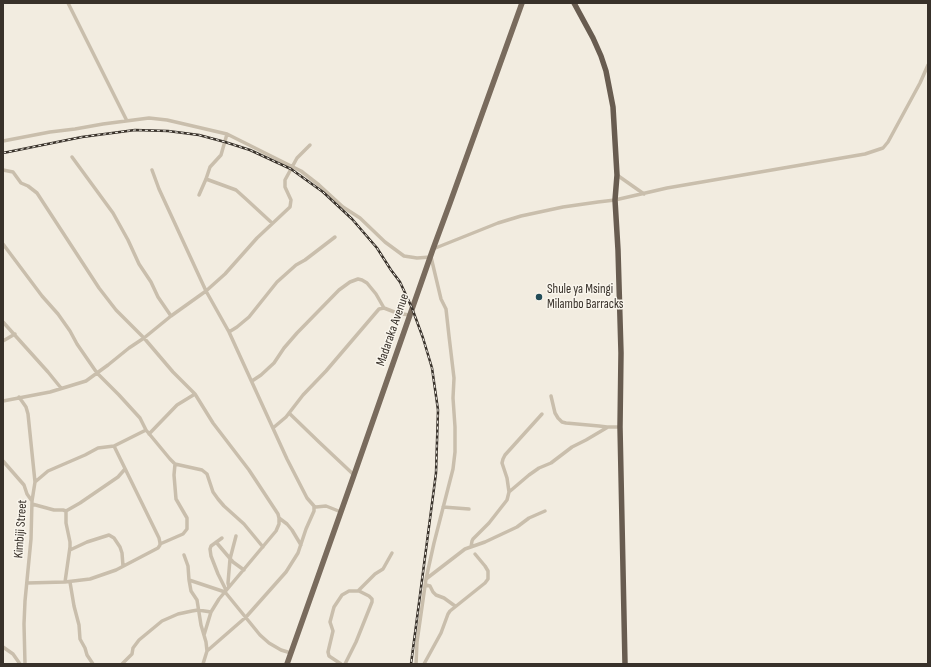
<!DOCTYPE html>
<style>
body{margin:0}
#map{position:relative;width:931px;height:667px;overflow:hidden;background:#f2ece0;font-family:"Sofia Sans Condensed",sans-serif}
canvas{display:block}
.frame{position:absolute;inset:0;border:4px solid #38312a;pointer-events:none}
</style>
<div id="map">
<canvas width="931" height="667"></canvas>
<div class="frame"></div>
</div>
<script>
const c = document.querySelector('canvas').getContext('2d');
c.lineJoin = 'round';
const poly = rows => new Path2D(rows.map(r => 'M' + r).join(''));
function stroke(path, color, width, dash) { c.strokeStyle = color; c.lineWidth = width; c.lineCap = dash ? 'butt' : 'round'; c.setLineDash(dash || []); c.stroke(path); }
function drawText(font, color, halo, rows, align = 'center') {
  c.font = font + ' "Sofia Sans Condensed",sans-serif'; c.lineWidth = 3; c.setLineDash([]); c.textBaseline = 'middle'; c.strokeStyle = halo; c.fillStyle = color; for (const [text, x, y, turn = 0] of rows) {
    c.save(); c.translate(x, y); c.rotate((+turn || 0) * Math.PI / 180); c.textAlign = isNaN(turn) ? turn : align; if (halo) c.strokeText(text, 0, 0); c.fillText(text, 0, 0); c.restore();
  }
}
stroke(poly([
 [68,3,127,121],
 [3,141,50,132,75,129,103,124,149,118,167,120,227,134,301,171,319,185,343,207,360,218,385,242,404,256,417,258,431,257,441,299,446,309,449,336,454,378,453,398,455,427,455,452,453,469,434,543,426,579,417,642,416,664],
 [72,157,113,213,128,240,139,264,151,282,158,297,171,316],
 [3,170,13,172,21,183,28,186,37,193,99,288,116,310,144,338,173,372,195,394,213,423,249,470,278,514,279,518,279,524,276,531,219,599,211,612,204,635],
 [152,170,159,189,206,291,229,332,287,459,307,498,314,506,316,507,326,506,341,512],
 [617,175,644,194],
 [206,179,236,190,246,199,272,223],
 [199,195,206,179,210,167,221,155,227,134],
 [3,244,42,296,58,314,70,331,77,344,97,373,119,395,140,418,146,430,170,459,175,464,202,470,207,474,213,492,218,499,224,506,244,524,263,547],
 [433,249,498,223,521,216,563,207,598,202,615,200,667,188,865,154,883,148,888,142,920,83,928,65],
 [3,322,48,372,61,388],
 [229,332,237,327,249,317,277,282,296,265,305,260,335,237],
 [3,341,15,334],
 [252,381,261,375,274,363,284,348,297,333,339,290,350,282,358,279,362,280,367,283,376,294,384,308],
 [551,396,555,413,558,418,562,422,566,423,599,426,607,427],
 [19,397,26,407,28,414,35,482,32,501,31,539,25,601,24,624,25,664],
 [3,401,50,392,86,381,108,365,129,348,144,338,171,316,206,291,225,274,257,238,290,207,291,200,285,187,285,180,297,158,310,145],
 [289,413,319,442,354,475],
 [273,428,286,417,303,395,326,371,379,309,384,308,397,313,409,315],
 [149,434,177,405,195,394],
 [3,461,24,485,27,494,32,501],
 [35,482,48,471,85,455,98,448,114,446,146,430],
 [509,492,529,475,539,468,551,463,572,447,586,440,608,427,620,427],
 [32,504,54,510,63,510,66,511,66,523,70,542,70,547,65,582],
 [443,507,469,509],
 [66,511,80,503,118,477,125,469],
 [279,518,287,524,292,530,301,545],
 [222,538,211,546,210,549,211,556,218,574,226,590],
 [216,542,233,562,244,570],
 [160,544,183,534,187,529,187,518,176,499,174,475,175,464],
 [471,547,472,541,473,539,489,523,507,500,509,492,507,478,502,463,503,459,505,455,542,414],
 [70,550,87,542,109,535,114,538,120,547,122,553,123,566],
 [184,555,188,566,189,580,225,592,260,635,269,643,281,650,291,653],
 [426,579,465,549,485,542,517,527,529,518,545,511],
 [189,580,191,591,197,600,201,625,206,642,207,651,203,664],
 [70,582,74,606,79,625,80,639,85,648,87,655,93,664],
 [27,583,65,582,90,579,116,570,158,548,160,545,160,543,159,538,114,446],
 [426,585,430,586,433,592,436,595,444,598,455,606],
 [229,587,228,583,230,559,236,536],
 [358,591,375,574,383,569,392,553],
 [3,647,13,654,20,664],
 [207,651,246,617,286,572,298,553,306,529,314,511,314,506],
 [122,664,132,654,133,648,139,640,162,621,178,614,192,611,198,610,211,612],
 [341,664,329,656,328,652,333,631,330,622,334,607,342,595,349,591,359,591,369,596,372,599,372,602,356,642,345,664],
 [424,664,441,633,448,614,450,611,485,583,488,579,488,571,485,566,475,554]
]), '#c9beac', 3.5);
stroke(poly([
 [287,664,354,475,433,249,450,203,522,3]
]), '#796b5d', 5.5);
stroke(poly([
 [574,3,593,38,601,56,606,71,613,107,617,175,615,200,618,250,621,353,620,427,625,664]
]), '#685c50', 5.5);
const rail = poly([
 [3,153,82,137,135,130,168,131,199,135,225,142,250,150,291,169,323,192,352,219,377,248,391,270,400,282,412,308,423,338,432,368,438,410,436,473,411,664]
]);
stroke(rail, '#38312a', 2.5);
stroke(rail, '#f9f5ec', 1, [3]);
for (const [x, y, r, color] of [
 [539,297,4,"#224b57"]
]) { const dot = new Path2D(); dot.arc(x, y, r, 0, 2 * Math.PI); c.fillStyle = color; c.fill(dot); stroke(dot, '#f9f5ec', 1.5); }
drawText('13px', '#38312a', '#f9f5ec', [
 ["Shule ya Msingi",547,290],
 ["Milambo Barracks",547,305]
], 'left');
drawText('13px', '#38312a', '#f9f5ec', [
 ["Madaraka Avenue",393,330,-71],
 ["Kimbiji Street",21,529,-86]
]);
</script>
